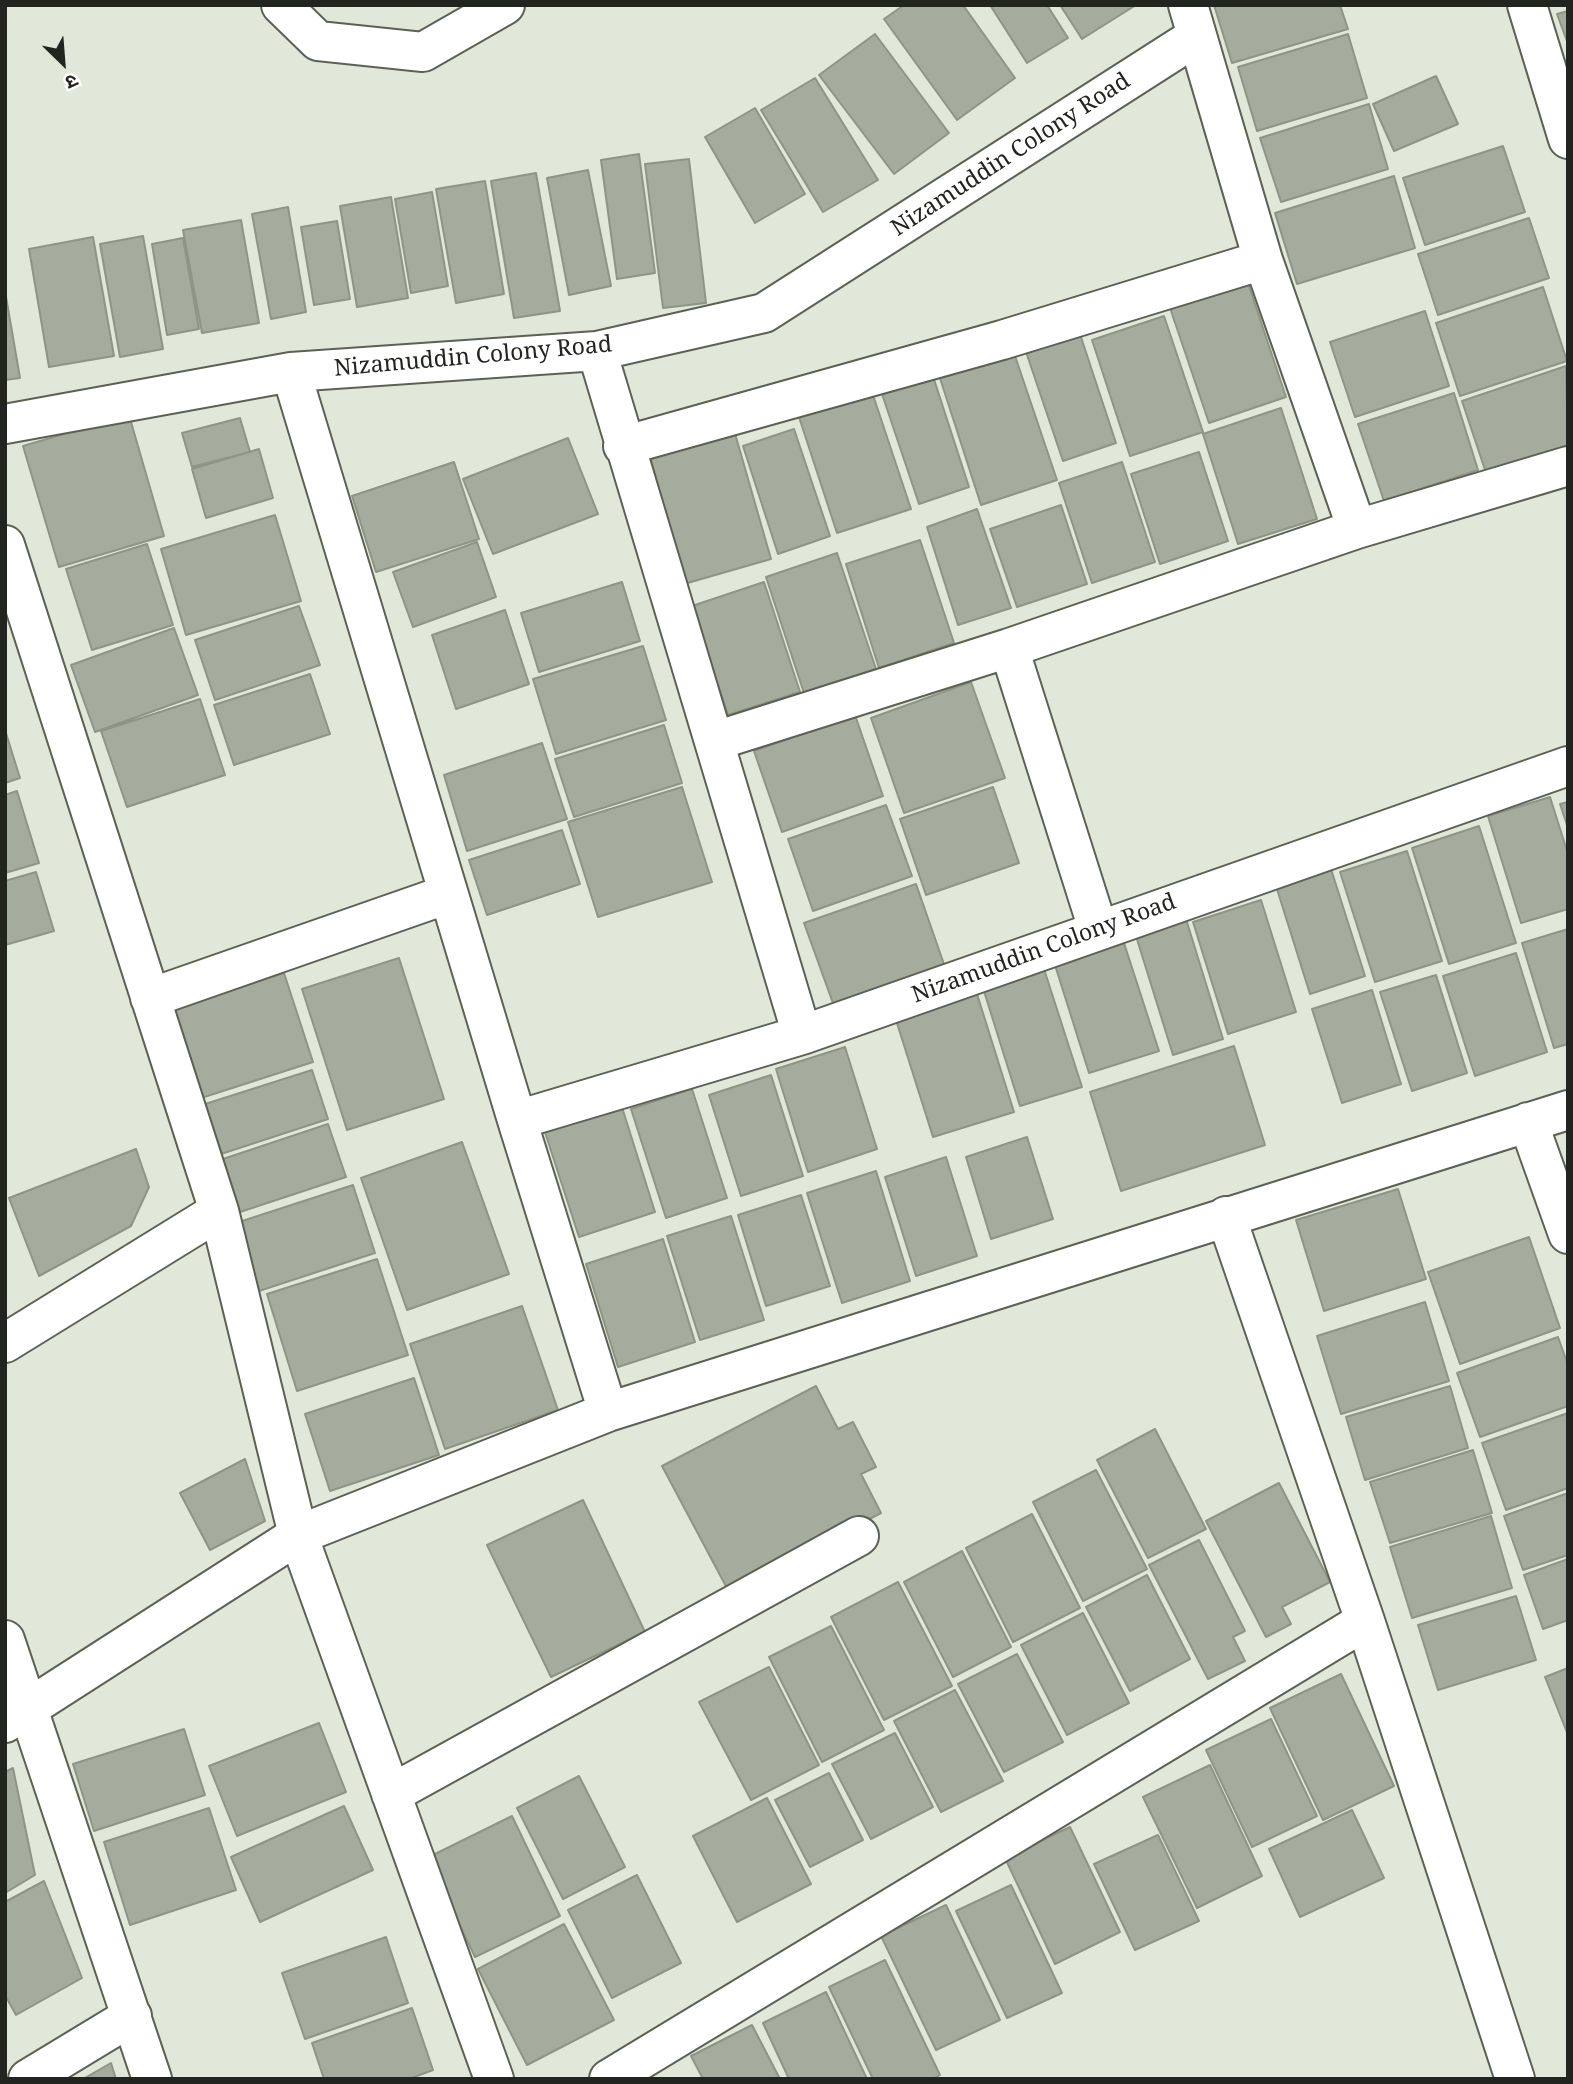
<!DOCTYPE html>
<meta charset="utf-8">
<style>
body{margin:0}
#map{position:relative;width:1573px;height:2084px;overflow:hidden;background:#e1e8d9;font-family:"Noto Serif","Noto Sans Devanagari",serif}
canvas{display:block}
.frame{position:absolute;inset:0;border:7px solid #22251f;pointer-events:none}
.north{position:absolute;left:28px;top:28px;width:70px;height:70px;-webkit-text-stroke:5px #fff;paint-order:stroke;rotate:155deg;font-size:19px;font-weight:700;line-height:28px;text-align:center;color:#22251f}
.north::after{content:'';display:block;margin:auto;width:24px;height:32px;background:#22251f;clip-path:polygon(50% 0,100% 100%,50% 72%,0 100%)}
</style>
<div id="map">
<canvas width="1573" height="2084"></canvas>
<div class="frame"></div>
<div class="north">उ</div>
</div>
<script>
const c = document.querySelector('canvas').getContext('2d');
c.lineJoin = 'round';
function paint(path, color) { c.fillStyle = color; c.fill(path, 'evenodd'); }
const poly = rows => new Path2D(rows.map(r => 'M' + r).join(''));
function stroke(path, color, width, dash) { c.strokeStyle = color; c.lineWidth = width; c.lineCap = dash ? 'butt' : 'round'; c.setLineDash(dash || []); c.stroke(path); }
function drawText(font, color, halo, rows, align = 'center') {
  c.font = font + ' "Noto Serif",serif'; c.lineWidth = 6; c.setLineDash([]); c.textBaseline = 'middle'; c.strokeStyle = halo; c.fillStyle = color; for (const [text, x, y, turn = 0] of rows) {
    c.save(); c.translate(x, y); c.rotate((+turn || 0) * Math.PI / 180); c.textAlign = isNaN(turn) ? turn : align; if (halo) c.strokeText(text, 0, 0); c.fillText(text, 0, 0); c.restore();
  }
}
const building = poly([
 [904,5,963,5,1015,78,957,120,884,19,904,5],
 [990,5,1047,5,1068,38,1027,63,990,5],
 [1060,5,1136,5,1082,39,1060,5],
 [1214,5,1340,5,1348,29,1232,63,1214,5],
 [1568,11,1568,44,1557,14,1568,11],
 [875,34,949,133,894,174,819,75,875,34],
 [1348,34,1367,98,1257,131,1238,67,1348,34],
 [1436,76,1458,124,1394,151,1373,104,1436,76],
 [815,78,878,180,823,212,761,110,815,78],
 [1369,104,1388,169,1281,202,1260,138,1369,104],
 [755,108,805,194,755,223,705,137,755,108],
 [1503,146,1525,212,1425,245,1403,178,1503,146],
 [639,154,655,273,617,279,601,160,639,154],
 [689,159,706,303,663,308,645,164,689,159],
 [588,170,611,286,569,295,547,178,588,170],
 [536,173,560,311,514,318,491,181,536,173],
 [1394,176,1415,248,1297,284,1275,213,1394,176],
 [485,181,504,294,456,303,436,189,485,181],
 [432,192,448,286,411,293,395,199,432,192],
 [391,197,408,298,357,307,340,206,391,197],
 [288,207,306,312,271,319,252,214,288,207],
 [1529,218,1549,278,1438,315,1418,254,1529,218],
 [241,220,259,323,202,333,183,230,241,220],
 [337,221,350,299,314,305,301,227,337,221],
 [143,236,163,349,120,357,100,244,143,236],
 [93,237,114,356,49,367,29,249,93,237],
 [183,238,199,329,167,335,152,244,183,238],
 [1245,274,1286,397,1209,423,1167,299,1245,274],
 [1543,287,1567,361,1460,396,1436,323,1543,287],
 [5,291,20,378,5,380,5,291],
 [1425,311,1449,386,1355,417,1330,342,1425,311],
 [1164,316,1203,432,1130,456,1092,340,1164,316],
 [1077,325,1116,443,1063,461,1023,343,1077,325],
 [1012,347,1057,480,981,505,938,372,1012,347],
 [1566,366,1568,450,1487,476,1462,401,1566,366],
 [930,367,969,487,919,504,879,385,930,367],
 [870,386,911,509,837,533,797,411,870,386],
 [1454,393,1478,470,1384,501,1358,424,1454,393],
 [1281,408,1317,519,1238,544,1203,434,1281,408],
 [129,415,164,536,59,567,23,446,129,415],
 [240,418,250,452,192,467,182,433,240,418],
 [794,429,830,536,778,554,743,446,794,429],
 [734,430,771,559,684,584,651,459,734,430],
 [568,438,598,514,493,554,463,479,568,438],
 [259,449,273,498,206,518,192,469,259,449],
 [1199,452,1228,541,1160,564,1131,474,1199,452],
 [454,462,479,539,376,572,352,496,454,462],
 [1122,462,1155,562,1092,583,1059,483,1122,462],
 [1061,505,1087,584,1017,607,990,529,1061,505],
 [977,509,1011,608,958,625,927,527,977,509],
 [275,515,301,601,186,635,161,549,275,515],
 [920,540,954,643,879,668,846,564,920,540],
 [477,542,496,597,413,627,393,572,477,542],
 [147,544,173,625,92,650,66,569,147,544],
 [837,553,876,669,804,693,766,577,837,553],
 [622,582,640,641,539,672,521,613,622,582],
 [764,582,800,692,728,715,692,606,764,582],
 [299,606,320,665,215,700,195,640,299,606],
 [505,610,529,684,456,709,432,635,505,610],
 [174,628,198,695,95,732,71,665,174,628],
 [643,646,666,720,556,754,533,679,643,646],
 [310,674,330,734,234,765,214,705,310,674],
 [971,682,1005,778,904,813,871,718,971,682],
 [200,699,225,775,127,807,101,731,200,699],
 [855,715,883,796,782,832,754,751,855,715],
 [664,725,682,783,574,817,555,759,664,725],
 [5,730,20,778,5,783,5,730],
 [542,743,567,819,467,851,444,775,542,743],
 [682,787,712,882,598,917,568,822,682,787],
 [993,787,1019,863,926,895,900,819,993,787],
 [17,791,39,863,5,873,5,795,17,791],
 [1550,797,1568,854,1568,909,1521,923,1488,816,1550,797],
 [1568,802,1568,828,1560,804,1568,802],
 [886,805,912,876,813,911,788,839,886,805],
 [1479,826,1516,943,1449,964,1412,848,1479,826],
 [562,830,580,884,487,915,469,860,562,830],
 [1407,851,1442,961,1375,982,1340,872,1407,851],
 [1331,869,1365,976,1310,994,1276,886,1331,869],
 [36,872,54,931,5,945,5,881,36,872],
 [916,884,945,967,834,1006,804,923,916,884],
 [1261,900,1296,1012,1228,1034,1193,922,1261,900],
 [1186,919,1223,1039,1173,1055,1136,936,1186,919],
 [1568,929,1568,1044,1554,1048,1522,943,1568,929],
 [1124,943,1159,1051,1089,1073,1055,965,1124,943],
 [1516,953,1547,1052,1475,1076,1443,976,1516,953],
 [399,958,444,1099,347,1130,302,989,399,958],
 [1044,969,1082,1087,1020,1106,983,988,1044,969],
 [284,973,313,1062,195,1100,166,1011,284,973],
 [1436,975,1467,1073,1412,1091,1380,992,1436,975],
 [1372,990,1401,1084,1342,1103,1312,1009,1372,990],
 [977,994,1014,1112,933,1137,896,1020,977,994],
 [1234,1046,1265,1145,1121,1191,1090,1092,1234,1046],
 [845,1047,877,1149,808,1172,776,1069,845,1047],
 [312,1070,328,1119,218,1155,202,1105,312,1070],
 [771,1075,803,1176,741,1196,709,1095,771,1075],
 [692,1089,727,1198,666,1218,631,1109,692,1089],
 [620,1101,655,1212,579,1237,543,1126,620,1101],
 [328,1124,346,1177,237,1213,220,1160,328,1124],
 [1027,1137,1053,1219,991,1239,966,1157,1027,1137],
 [462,1142,509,1274,407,1310,361,1178,462,1142],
 [136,1149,149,1187,131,1226,39,1276,9,1198,136,1149],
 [946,1157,977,1256,916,1276,885,1177,946,1157],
 [876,1171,910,1281,842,1303,807,1193,876,1171],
 [353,1185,375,1253,259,1291,236,1223,353,1185],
 [1398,1189,1426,1279,1324,1311,1296,1220,1398,1189],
 [801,1195,830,1286,766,1306,738,1215,801,1195],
 [731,1216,764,1320,700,1340,667,1236,731,1216],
 [1529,1237,1560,1328,1460,1364,1428,1272,1529,1237],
 [663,1239,695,1342,618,1367,586,1264,663,1239],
 [377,1259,408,1355,297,1391,267,1294,377,1259],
 [1425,1302,1449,1381,1341,1414,1317,1336,1425,1302],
 [522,1306,558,1410,445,1449,410,1344,522,1306],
 [1558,1337,1568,1365,1568,1406,1480,1437,1457,1373,1558,1337],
 [414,1378,439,1455,330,1491,305,1414,414,1378],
 [816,1386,838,1429,853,1422,876,1467,861,1474,881,1513,729,1592,662,1466,816,1386],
 [1450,1386,1468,1448,1365,1480,1346,1417,1450,1386],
 [1568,1413,1568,1488,1506,1510,1482,1443,1568,1413],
 [1155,1429,1206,1529,1148,1558,1097,1460,1155,1429],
 [1473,1450,1492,1513,1390,1543,1370,1482,1473,1450],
 [245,1459,265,1521,210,1550,180,1493,245,1459],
 [1096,1470,1147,1569,1083,1601,1033,1502,1096,1470],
 [1279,1483,1330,1582,1282,1607,1291,1624,1266,1637,1206,1521,1279,1483],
 [1568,1493,1568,1555,1523,1570,1504,1516,1568,1493],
 [583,1500,645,1632,551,1677,487,1545,583,1500],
 [1032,1514,1080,1608,1013,1642,966,1548,1032,1514],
 [1491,1516,1512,1588,1412,1618,1390,1547,1491,1516],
 [1199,1540,1245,1631,1233,1637,1245,1661,1208,1679,1149,1565,1199,1540],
 [962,1551,1011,1647,953,1677,904,1582,962,1551],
 [1568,1559,1568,1620,1543,1629,1524,1575,1568,1559],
 [1147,1575,1190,1659,1130,1691,1086,1607,1147,1575],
 [898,1582,952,1686,884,1720,831,1617,898,1582],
 [1516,1596,1536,1660,1438,1690,1418,1625,1516,1596],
 [1083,1613,1129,1703,1067,1735,1021,1645,1083,1613],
 [831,1626,884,1730,822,1762,769,1657,831,1626],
 [1017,1654,1063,1742,1004,1772,958,1684,1017,1654],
 [769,1667,819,1765,751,1800,699,1702,769,1667],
 [1568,1668,1568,1735,1545,1677,1568,1668],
 [1341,1674,1394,1786,1323,1820,1270,1708,1341,1674],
 [955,1690,1003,1781,941,1812,894,1721,955,1690],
 [1271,1719,1317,1816,1252,1847,1206,1750,1271,1719],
 [319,1723,346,1792,237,1836,209,1766,319,1723],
 [184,1729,205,1795,94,1831,73,1764,184,1729],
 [895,1733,933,1807,871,1839,832,1764,895,1733],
 [1210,1765,1262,1876,1197,1908,1143,1797,1210,1765],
 [13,1768,35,1875,5,1893,5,1772,13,1768],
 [829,1773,863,1840,810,1867,775,1800,829,1773],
 [579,1776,625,1867,563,1899,517,1808,579,1776],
 [767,1798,811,1884,737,1922,693,1836,767,1798],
 [344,1806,373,1870,260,1922,231,1857,344,1806],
 [209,1808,236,1890,130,1925,104,1842,209,1808],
 [1352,1810,1384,1878,1300,1917,1269,1849,1352,1810],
 [512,1816,560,1916,475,1957,427,1858,512,1816],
 [1070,1827,1120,1932,1055,1964,1005,1858,1070,1827],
 [1158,1835,1199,1921,1135,1950,1094,1864,1158,1835],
 [637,1875,681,1963,612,1998,568,1910,637,1875],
 [44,1881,82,1978,16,2015,5,1995,5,1902,44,1881],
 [1011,1885,1062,1993,1007,2018,956,1911,1011,1885],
 [946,1905,1000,2020,936,2050,881,1936,946,1905],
 [564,1924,614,2020,527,2065,478,1969,564,1924],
 [386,1937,408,2003,305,2039,282,1973,386,1937],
 [885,1960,940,2075,933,2079,873,2079,829,1987,885,1960],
 [826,1992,867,2079,789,2079,763,2023,826,1992],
 [412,2008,433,2070,409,2079,324,2079,312,2043,412,2008],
 [752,2025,780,2079,703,2079,691,2056,752,2025],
 [111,2063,116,2079,83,2079,111,2063]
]);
paint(building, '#a5ab9d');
stroke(building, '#8f9487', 2);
const minor = poly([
 [281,5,318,41,423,52,505,5],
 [1188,5,1263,260,1357,529],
 [1527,5,1568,139],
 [597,351,802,1035],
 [291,372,517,1120,608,1412],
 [5,424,291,372,597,351,764,313,1197,36],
 [623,446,1002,340,1263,260],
 [5,545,219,1211,298,1535,494,2079],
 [1009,648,1098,929],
 [715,741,1009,648,1357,529,1568,466],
 [150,998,448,894],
 [517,1120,802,1035,1568,766],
 [1528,1122,1568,1234],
 [1226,1216,1365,1621,1515,2079],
 [5,1343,219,1211],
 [5,1640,152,2079],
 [5,1723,298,1535,608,1412,1568,1110],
 [391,1794,859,1536],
 [28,2079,132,2016],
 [609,2079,1365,1621]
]);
stroke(minor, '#5c6154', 42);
stroke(minor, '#fff', 38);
drawText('23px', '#22251f', '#fff', [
 ["Nizamuddin Colony Road",1011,155,-33],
 ["Nizamuddin Colony Road",473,357,-5],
 ["Nizamuddin Colony Road",1044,949,-20]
]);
</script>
